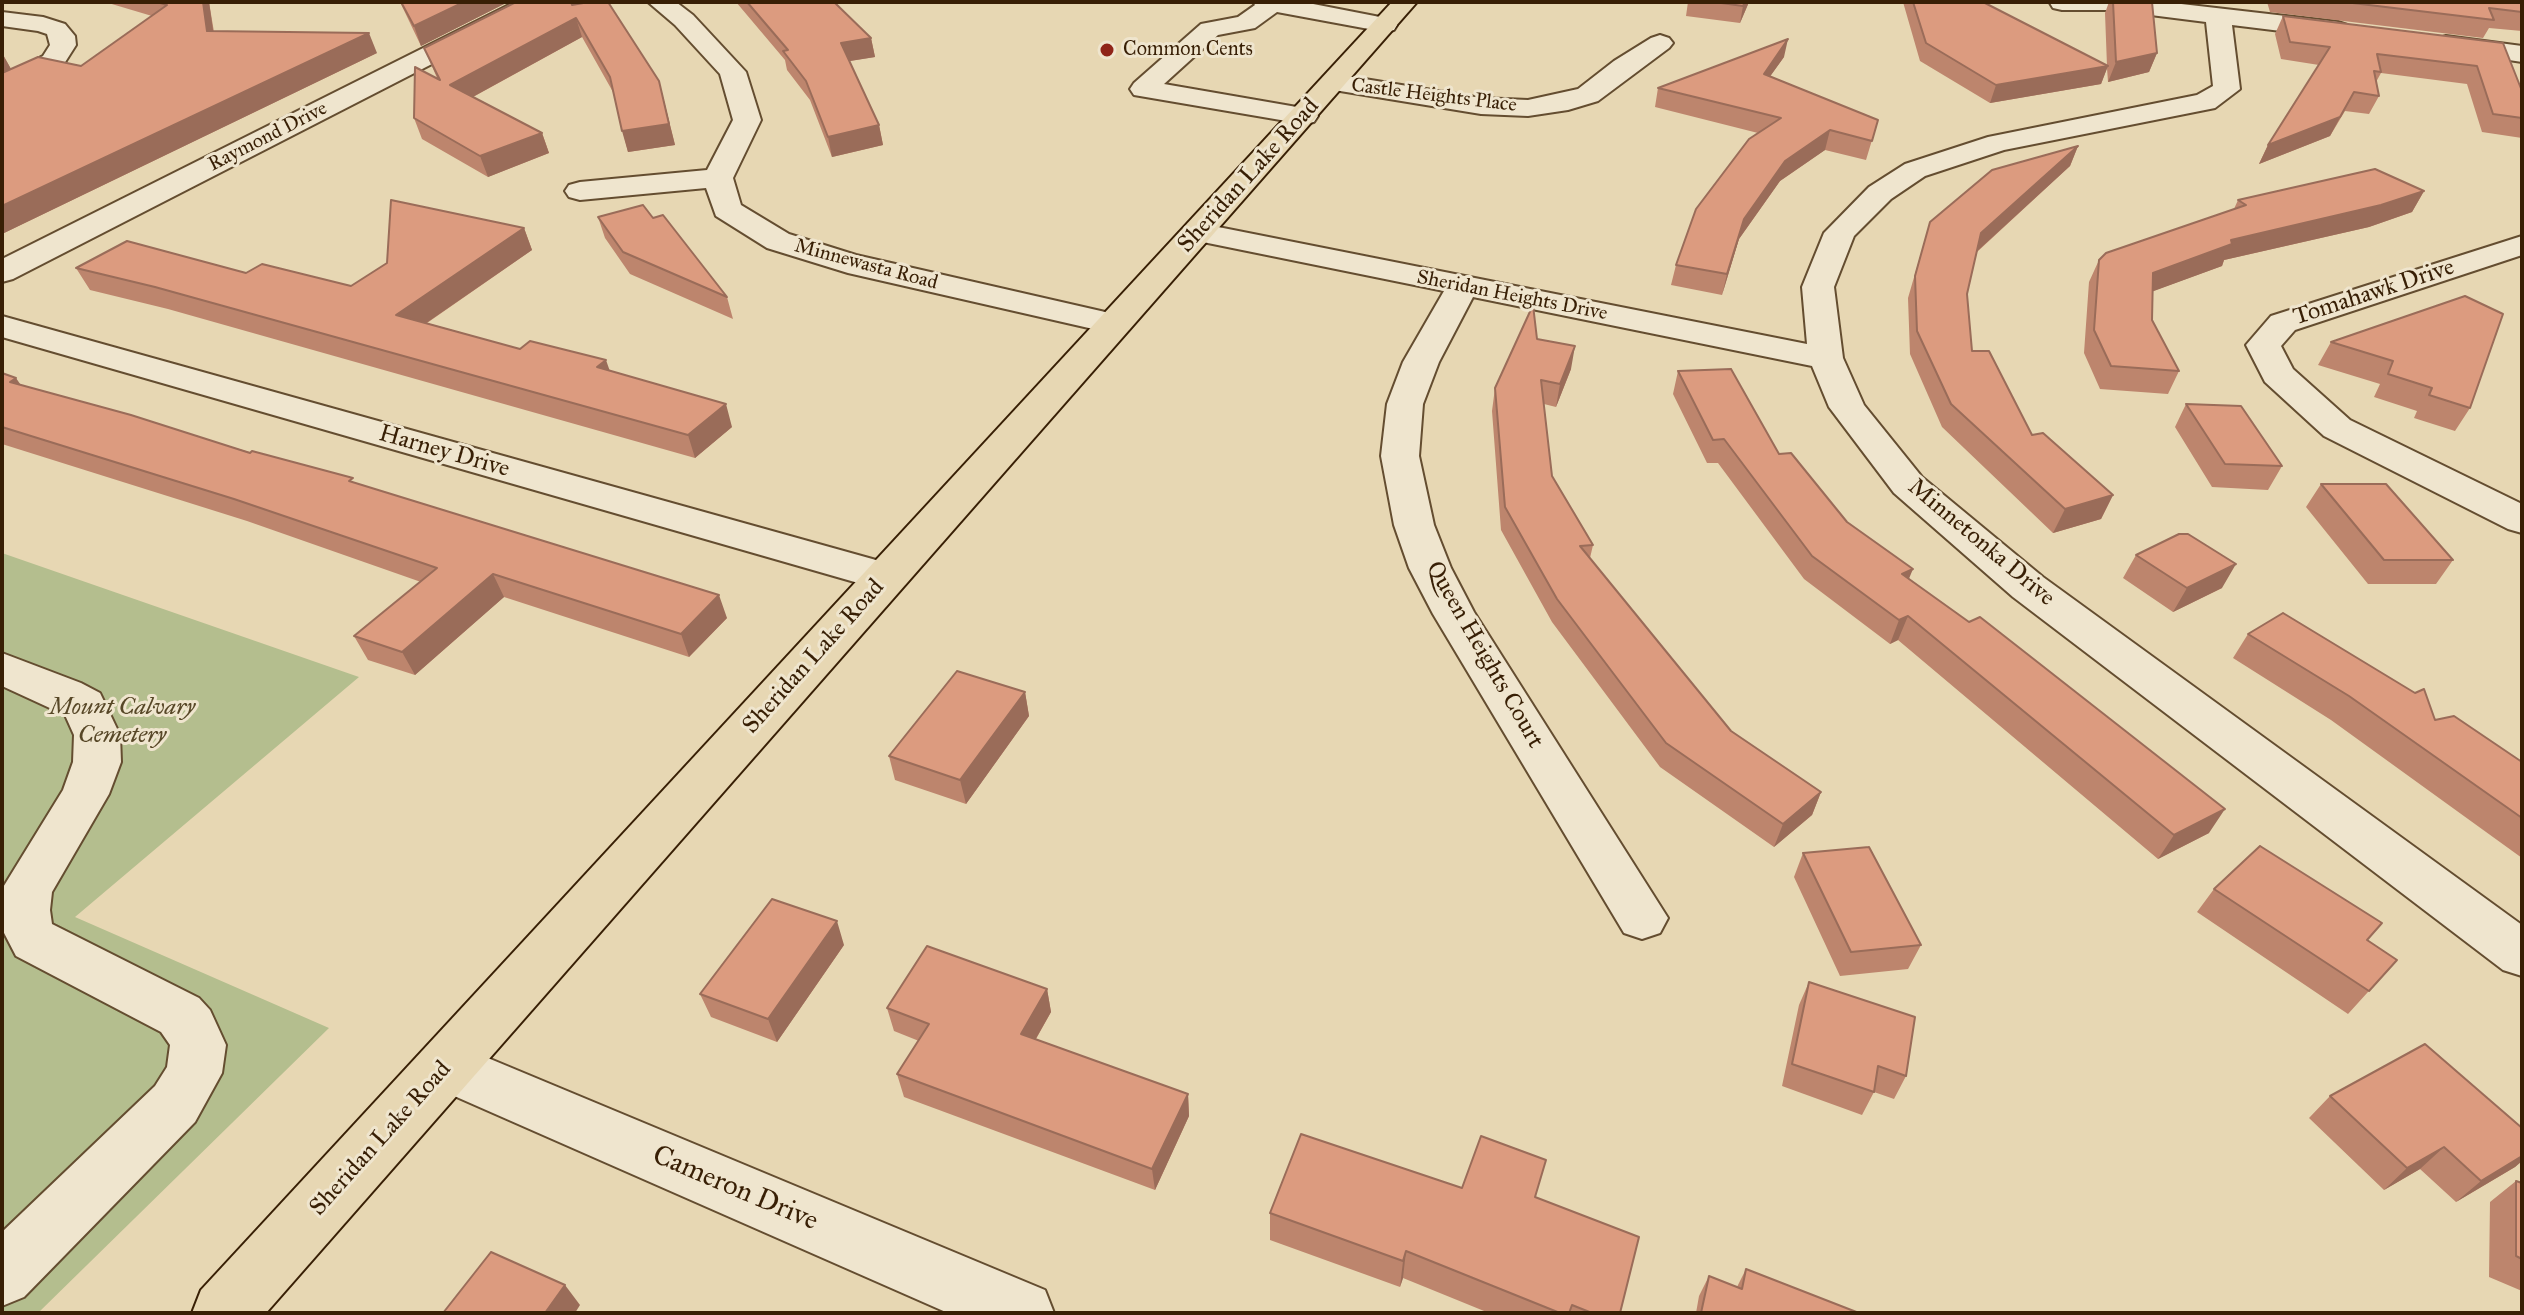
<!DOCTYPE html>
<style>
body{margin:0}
#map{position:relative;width:2524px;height:1315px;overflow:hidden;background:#e7d7b3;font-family:"IM FELL Great Primer",serif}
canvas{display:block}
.frame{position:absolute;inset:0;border:4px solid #381f05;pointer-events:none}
</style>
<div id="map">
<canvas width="2524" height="1315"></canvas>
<div class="frame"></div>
</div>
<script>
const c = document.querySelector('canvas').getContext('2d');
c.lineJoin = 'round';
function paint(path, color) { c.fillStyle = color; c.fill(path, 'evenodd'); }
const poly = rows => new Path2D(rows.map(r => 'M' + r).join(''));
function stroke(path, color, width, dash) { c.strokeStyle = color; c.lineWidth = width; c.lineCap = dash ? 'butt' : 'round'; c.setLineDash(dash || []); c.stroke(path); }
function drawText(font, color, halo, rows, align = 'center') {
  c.font = font + ' "IM FELL Great Primer",serif'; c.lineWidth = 6; c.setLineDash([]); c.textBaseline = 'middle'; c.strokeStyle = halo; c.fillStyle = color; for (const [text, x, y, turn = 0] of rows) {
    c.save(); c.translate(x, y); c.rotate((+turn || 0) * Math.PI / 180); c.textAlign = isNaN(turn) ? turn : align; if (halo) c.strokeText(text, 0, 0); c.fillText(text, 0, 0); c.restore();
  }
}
paint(poly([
 [2,553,359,677,75,917,329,1028,38,1313,2,1313]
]), '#b4be8e');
const minor = poly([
 [515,2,546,2,543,7,13,279,2,282,2,259,515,2],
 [648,2,676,2,693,15,746,72,761,120,733,178,741,205,789,234,856,255,1127,317,1132,324,1127,331,1115,334,848,273,767,248,716,216,706,188,580,200,569,197,565,191,569,185,580,182,707,170,733,120,720,74,675,25,648,2],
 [1253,2,1303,2,1385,18,1394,20,1397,25,1394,30,1385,32,1277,12,1255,28,1218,35,1164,84,1314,110,1318,116,1314,122,1304,124,1134,95,1130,89,1134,83,1201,24,1238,17,1255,5,1253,2],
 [2164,2,2338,22,2347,25,2351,30,2347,35,2338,38,2232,25,2240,89,2215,108,2004,150,1925,176,1891,199,1854,236,1834,287,1843,358,1864,405,1922,477,2043,577,2522,925,2522,976,2503,970,2013,597,1894,493,1829,407,1812,366,1473,297,1439,362,1423,404,1419,456,1434,525,1451,568,1474,612,1668,918,1660,933,1642,939,1624,933,1433,614,1409,568,1394,525,1381,456,1387,404,1403,362,1444,291,1198,241,1187,239,1182,232,1187,225,1198,223,1807,344,1802,287,1824,233,1869,187,1905,164,1988,137,2197,95,2213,86,2206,22,2111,10,2062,10,2053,8,2050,3,2164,2],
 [2,12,43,17,65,24,75,36,76,45,62,67,2,96,2,77,43,56,50,45,47,34,38,31,2,26,2,12],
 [1660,35,1669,38,1673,43,1669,48,1598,101,1568,110,1528,116,1481,114,1334,90,1325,88,1321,82,1325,76,1334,74,1481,98,1528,100,1578,89,1614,61,1651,38,1660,35],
 [2446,36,2522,46,2522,62,2437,49,2433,44,2437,39,2446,36],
 [2522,236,2522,255,2295,330,2281,346,2293,369,2350,420,2522,504,2522,533,2508,529,2324,436,2265,382,2246,345,2271,316,2522,236],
 [2,316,901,567,907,577,901,587,886,591,2,337,2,316],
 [2,653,81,683,100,693,120,735,121,762,109,794,52,892,50,910,52,924,199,998,210,1010,226,1045,222,1073,195,1122,24,1297,2,1306,2,1232,155,1086,167,1067,170,1045,161,1032,16,956,2,929,2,889,63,790,73,762,74,735,65,715,2,686,2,653],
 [447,1041,1045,1290,1054,1313,948,1313,427,1084,419,1066,427,1048,447,1041]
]);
const major = poly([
 [1392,2,1417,2,266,1313,192,1313,201,1290,1392,2]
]);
stroke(minor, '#644d30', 4);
stroke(major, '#381f05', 4);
paint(minor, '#efe5ce');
paint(major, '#e7d7b3');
paint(poly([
 [105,2,209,2,214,32,377,53,2,234,2,53,11,69,81,66,152,16],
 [400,2,508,2,421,46],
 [736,2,834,2,871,38,875,57,849,61,879,125,883,145,832,157,810,100,787,70,785,60],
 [1688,2,1749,2,1740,23,1686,16],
 [1903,2,1983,2,2107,66,2105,13,2109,2,2152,2,2157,53,2149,72,2108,82,2107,68,2101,84,1990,103,1920,61],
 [2267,2,2522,2,2522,31,2489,28,2483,38,2270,12],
 [572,5,659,81,675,145,628,152,613,92,582,37,473,97,542,133,549,153,488,177,422,139,414,118,437,78,424,48],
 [2283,16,2503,43,2522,91,2522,138,2482,132,2467,84,2381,73,2376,82,2379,96,2369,114,2345,111,2330,136,2259,164,2268,145,2319,65,2281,59,2275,34],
 [1784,57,1770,76,1878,120,1866,160,1825,150,1780,181,1739,239,1722,295,1671,285,1676,265,1758,133,1655,107,1658,88],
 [2078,146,2070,166,1977,252,1967,294,1972,351,2032,435,2113,495,2101,519,2053,533,1942,427,1910,354,1908,298,1930,222],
 [2424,191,2412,212,2369,227,2224,260,2222,266,2153,291,2152,320,2179,371,2168,394,2100,389,2084,353,2089,282,2099,260,2234,209,2238,200],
 [598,217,653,218,727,297,733,319,630,274,605,238],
 [524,228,532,250,427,323,520,349,610,371,732,427,695,458,168,309,90,290,76,268,351,286],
 [2465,296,2470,408,2455,431,2414,418,2417,411,2374,397,2380,384,2318,365,2331,342],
 [1537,339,1571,369,1556,407,1544,404,1552,476,1593,545,1590,558,1731,731,1821,792,1812,815,1774,847,1660,767,1552,622,1501,530,1492,411,1495,388],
 [1678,371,1779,454,1847,522,1909,579,2209,833,2158,859,1898,640,1890,644,1804,579,1718,463,1707,463,1673,394],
 [2,373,21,385,355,483,727,618,689,657,504,597,415,675,368,660,354,636,421,582,247,521,2,444],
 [2186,404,2282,466,2268,490,2212,487,2175,427],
 [2321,484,2453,560,2436,584,2368,584,2306,507],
 [2136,555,2222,588,2173,612,2123,578],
 [2248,634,2435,720,2522,762,2522,858,2331,720,2233,658],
 [1025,692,1029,716,966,804,895,780,889,756],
 [1803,853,1921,945,1908,969,1840,976,1794,877],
 [2214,889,2367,941,2397,960,2348,1014,2197,912],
 [844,945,777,1042,711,1017,700,994],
 [1809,982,1906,1076,1894,1099,1874,1092,1862,1115,1782,1086,1799,1005],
 [1047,989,1051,1012,1036,1039,1188,1094,1189,1116,1155,1190,904,1097,897,1074,919,1041,894,1031,887,1008],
 [2330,1096,2522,1128,2522,1161,2515,1167,2456,1202,2420,1169,2384,1190,2309,1118],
 [2516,1181,2522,1183,2522,1291,2489,1277,2490,1202],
 [1462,1188,1536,1197,1620,1313,1489,1313,1403,1278,1400,1287,1270,1240,1270,1213],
 [1746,1269,1859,1313,1696,1313,1699,1296,1709,1276,1737,1287]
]), '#bd856d');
paint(poly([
 [203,2,209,2,216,51,207,31],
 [464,2,508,2,421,46,414,26],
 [1745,2,1749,2,1740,23,1743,6],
 [576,18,582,37,458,105,450,85],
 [369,33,377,53,2,234,2,206],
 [871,38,875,57,844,62,841,43],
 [1788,39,1784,57,1759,92,1764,74],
 [2,53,11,69,2,75],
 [2157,53,2149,72,2108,82,2116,62],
 [2108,66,2101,84,1990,103,1996,85],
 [659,81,675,145,628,152,622,131],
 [2354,92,2330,136,2259,164,2268,145],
 [879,125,883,145,832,157,828,137],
 [1830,130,1825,150,1780,181,1739,239,1722,295,1727,274,1744,219,1785,161],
 [542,133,549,153,488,177,480,156],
 [2078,146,2070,166,1973,255,1981,233],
 [2424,191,2412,212,2369,227,2224,260,2222,266,2143,295,2153,273,2231,240],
 [524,228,532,250,406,337,396,315],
 [1575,346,1571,369,1556,407,1560,384],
 [606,360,614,383,597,367],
 [16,378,31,400,10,382],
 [726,404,732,427,695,458,688,435],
 [2113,495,2101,519,2053,533,2065,509],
 [2236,564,2222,588,2173,612,2187,588],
 [1913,569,1903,593,1902,574],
 [493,574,504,597,415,675,402,652],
 [719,595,727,618,689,657,681,634],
 [1908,616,1898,640,1890,644,1899,620],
 [1025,692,1029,716,966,804,960,780],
 [1821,792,1812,815,1774,847,1783,824],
 [2225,809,2209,833,2158,859,2174,835],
 [837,921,844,945,777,1042,768,1019],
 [1047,989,1051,1012,1026,1056,1021,1034],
 [1188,1094,1189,1116,1155,1190,1152,1169],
 [2444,1147,2420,1169,2384,1190,2407,1168],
 [2522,1156,2522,1161,2515,1167,2456,1202,2481,1181],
 [1406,1251,1403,1278,1400,1287,1403,1261],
 [565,1285,580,1305,575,1313,545,1313]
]), '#9a6c59');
const building = poly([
 [157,2,203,2,207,31,369,33,2,206,2,73,38,57,81,66,167,5,157,2],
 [401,2,464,2,414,26,401,2],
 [516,2,571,2,572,5,589,2,608,2,659,81,669,124,622,131,610,77,576,18,450,85,542,133,480,156,414,118,415,67,440,80,424,48,516,2],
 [747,2,834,2,871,38,841,43,879,125,828,137,806,81,783,51,788,50,747,2],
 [1714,2,1745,2,1743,6,1714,2],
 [1913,2,1983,2,2108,66,1996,85,1926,43,1913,2],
 [2113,2,2152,2,2157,53,2116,62,2113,2],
 [2344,2,2522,2,2522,12,2489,8,2494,20,2344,2],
 [2283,16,2503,43,2522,91,2522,118,2493,114,2477,66,2377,54,2381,72,2374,71,2379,96,2354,92,2340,117,2268,145,2330,47,2290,42,2283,16],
 [1788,39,1764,74,1878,120,1872,141,1830,130,1785,161,1744,219,1727,274,1676,265,1696,209,1749,139,1781,118,1658,88,1788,39],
 [2078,146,1981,233,1967,294,1972,351,1989,351,2032,435,2043,433,2113,495,2065,509,1951,404,1917,331,1915,276,1930,222,1992,170,2078,146],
 [2375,169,2424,191,2381,205,2231,240,2232,244,2153,273,2152,320,2179,371,2111,366,2094,330,2099,260,2106,253,2246,205,2238,200,2375,169],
 [391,200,524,228,396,315,520,349,530,341,606,360,597,367,726,404,688,435,155,287,76,268,127,241,246,273,262,264,351,286,387,263,391,200],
 [643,205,653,218,663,215,727,297,623,252,598,217,643,205],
 [2465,296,2503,314,2470,408,2429,395,2432,388,2388,374,2393,361,2331,342,2465,296],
 [1533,305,1537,339,1575,346,1560,384,1541,380,1552,476,1593,545,1580,546,1731,731,1821,792,1783,824,1666,743,1557,599,1505,507,1495,388,1533,305],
 [1731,369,1779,454,1791,453,1847,522,1913,569,1902,574,1969,622,1980,617,2225,809,2174,835,1908,616,1899,620,1812,556,1724,439,1713,440,1678,371,1731,369],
 [2,373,16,378,10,382,131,415,250,453,252,451,353,478,349,481,719,595,681,634,493,574,402,652,354,636,437,568,234,499,2,427,2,373],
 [2186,404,2241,406,2282,466,2225,464,2186,404],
 [2321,484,2386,484,2453,560,2384,560,2321,484],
 [2179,534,2188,534,2236,564,2187,588,2136,555,2179,534],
 [2283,613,2415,693,2424,689,2435,720,2454,716,2522,762,2522,818,2349,696,2248,634,2283,613],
 [957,671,1025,692,960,780,889,756,957,671],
 [2260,846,2382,923,2367,940,2397,960,2369,991,2214,889,2260,846],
 [1869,847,1921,945,1851,952,1803,853,1869,847],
 [772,899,837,921,768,1019,700,994,772,899],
 [927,946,1047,989,1021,1034,1188,1094,1152,1169,897,1074,929,1024,887,1008,927,946],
 [1809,982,1915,1017,1906,1076,1878,1066,1874,1092,1792,1064,1809,982],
 [2425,1044,2522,1128,2522,1156,2481,1181,2444,1147,2407,1168,2330,1096,2425,1044],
 [1301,1134,1462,1188,1481,1136,1546,1160,1535,1197,1639,1237,1620,1313,1592,1313,1572,1305,1569,1313,1560,1313,1406,1251,1403,1261,1270,1213,1301,1134],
 [2516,1181,2522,1183,2522,1259,2516,1256,2516,1181],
 [491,1252,565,1285,545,1313,443,1313,491,1252],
 [1746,1269,1859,1313,1701,1313,1709,1276,1742,1289,1746,1269]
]);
paint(building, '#dc9b7f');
stroke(building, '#9a6c59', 2);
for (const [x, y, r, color] of [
 [1107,50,8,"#8f2418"]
]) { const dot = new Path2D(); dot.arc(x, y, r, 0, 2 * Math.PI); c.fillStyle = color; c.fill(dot); stroke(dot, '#efe5ce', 3); }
drawText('20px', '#381f05', '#efe5ce', [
 ["Common Cents",1123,50]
], 'left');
drawText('20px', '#381f05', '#efe5ce', [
 ["Castle Heights Place",1434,96,7],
 ["Raymond Drive",268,137,-27],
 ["Minnewasta Road",866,265,15],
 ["Sheridan Heights Drive",1512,296,11]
]);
drawText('24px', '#381f05', '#efe5ce', [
 ["Sheridan Lake Road",1249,176,-48],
 ["Tomahawk Drive",2374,293,-18],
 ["Harney Drive",444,452,16],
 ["Minnetonka Drive",1981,543,40],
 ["Queen Heights Court",1484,655,60],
 ["Sheridan Lake Road",814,657,-48],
 ["Sheridan Lake Road",381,1139,-48]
]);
drawText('italic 24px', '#574727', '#efe5ce', [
 ["Mount Calvary",122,708],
 ["Cemetery",122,736]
]);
drawText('28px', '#381f05', '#efe5ce', [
 ["Cameron Drive",735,1189,23]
]);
</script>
